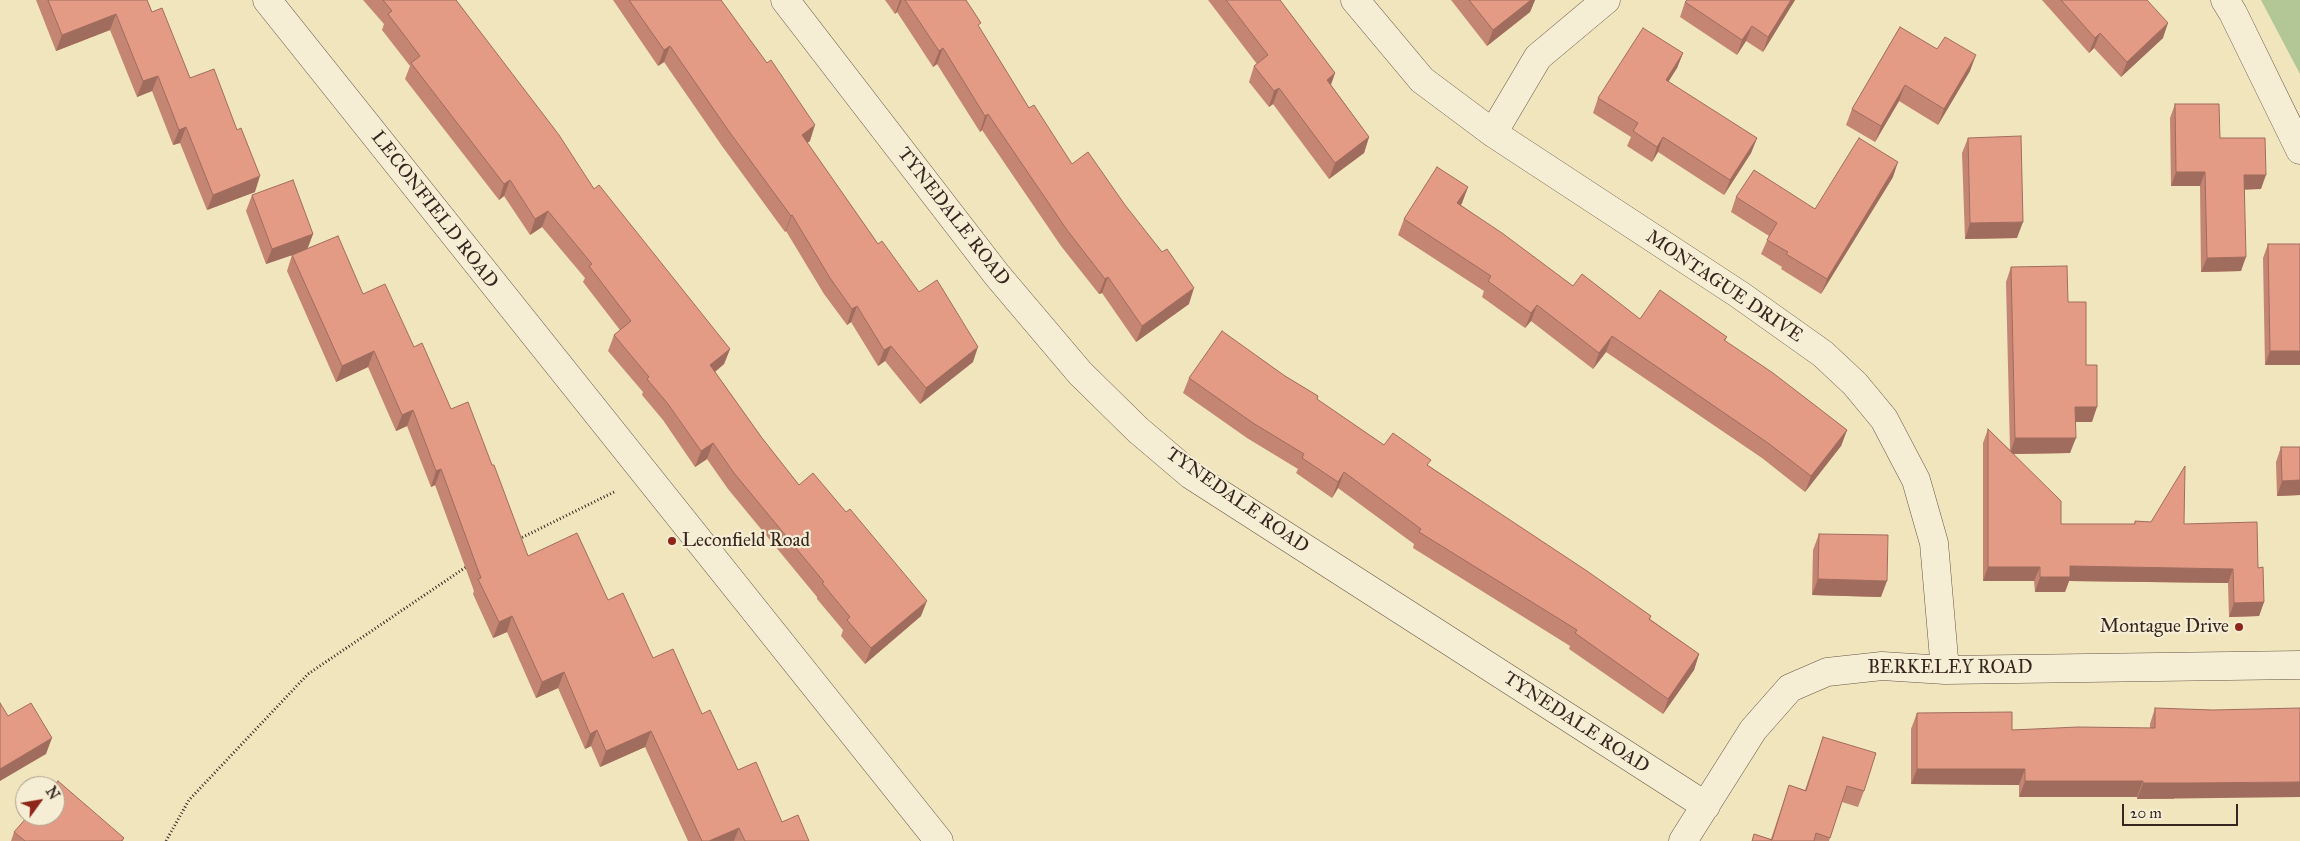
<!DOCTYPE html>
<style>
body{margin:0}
#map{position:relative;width:2300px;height:841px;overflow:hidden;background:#f1e5bd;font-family:"IM FELL Great Primer",serif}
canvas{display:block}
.north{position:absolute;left:15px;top:776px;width:50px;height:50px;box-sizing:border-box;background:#f6eed4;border:1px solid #aa9e8c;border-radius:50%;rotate:58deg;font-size:14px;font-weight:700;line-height:20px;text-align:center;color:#372620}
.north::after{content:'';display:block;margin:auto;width:18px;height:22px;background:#8f2418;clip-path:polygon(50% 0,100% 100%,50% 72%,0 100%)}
.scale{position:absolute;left:2122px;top:804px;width:116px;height:22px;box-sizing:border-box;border:2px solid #372620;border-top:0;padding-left:6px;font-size:15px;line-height:18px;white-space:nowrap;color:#372620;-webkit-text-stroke:4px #f6eed4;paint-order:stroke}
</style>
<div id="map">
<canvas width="2300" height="841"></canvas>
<div class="north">N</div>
<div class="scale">20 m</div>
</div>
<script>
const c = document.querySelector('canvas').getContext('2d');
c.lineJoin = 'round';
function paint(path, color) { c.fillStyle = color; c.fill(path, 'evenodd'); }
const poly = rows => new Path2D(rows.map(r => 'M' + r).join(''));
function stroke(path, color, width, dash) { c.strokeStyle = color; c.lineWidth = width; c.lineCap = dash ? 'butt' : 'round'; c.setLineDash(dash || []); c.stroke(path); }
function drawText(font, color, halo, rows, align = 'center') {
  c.font = font + ' "IM FELL Great Primer",serif'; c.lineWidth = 4.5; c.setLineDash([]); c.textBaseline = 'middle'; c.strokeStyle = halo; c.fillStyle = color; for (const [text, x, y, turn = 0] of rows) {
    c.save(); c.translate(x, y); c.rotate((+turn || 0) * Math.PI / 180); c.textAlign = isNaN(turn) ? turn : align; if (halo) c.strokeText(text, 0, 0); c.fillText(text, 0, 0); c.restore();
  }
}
paint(poly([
 [2261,0,2300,0,2300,74]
]), '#b3c696');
const minor = poly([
 [267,0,939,841],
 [785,0,997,275,1080,373,1138,430,1191,475,1706,806],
 [1355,0,1422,80,1493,133,1740,295,1823,354,1855,384,1884,419,1916,480,1934,543,1945,670],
 [2225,0,2233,13,2300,150],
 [1493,133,1538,57,1606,0],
 [1683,841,1753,730,1790,688,1827,672,1882,666,1945,670,2300,665]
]);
stroke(minor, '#665647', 29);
stroke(poly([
 [519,539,616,491],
 [166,841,189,800,308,674,469,565]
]), '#372620', 3, [1, 2.5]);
stroke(minor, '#f6eed4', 28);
paint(poly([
 [36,0,147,0,152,12,255,192,207,210,180,143,173,145,152,91,137,97,110,30,56,51],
 [363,0,456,0,594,189,730,349,724,364,715,372,762,438,799,485,921,616,865,664,841,636,843,630,817,599,817,597,728,489,707,459,695,467,663,420,642,395,643,392,608,351,614,335,620,330,583,282,585,278,542,227,530,235,504,196,499,200,405,79,410,66,382,30,384,24],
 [613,0,721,0,810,141,807,143,878,244,919,292,973,362,920,404,885,361,878,366,851,322,847,325,824,294,786,231,785,232,722,146,664,62,658,66],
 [885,0,966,0,979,28,1029,108,1072,164,1189,304,1136,342,1102,293,1099,294,1061,246,982,130,980,132,937,64,933,67,897,12,895,14],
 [1208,0,1280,0,1335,73,1331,85,1369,137,1364,153,1329,179,1273,104,1269,107,1249,82,1254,66,1257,64],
 [1451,0,1535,0,1530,12,1487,46],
 [1795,0,1763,52,1746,41,1737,55,1680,17,1685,2],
 [2042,0,2147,0,2163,38,2121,77,2094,48,2089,53],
 [1900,27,1970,71,1938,125,1899,101,1875,142,1846,125,1852,109],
 [1683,53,1677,68,1668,82,1757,138,1751,153,1724,195,1658,152,1652,162,1627,146,1631,137,1593,113,1598,98],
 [2175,104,2220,138,2261,189,2245,189,2241,271,2201,272,2200,186,2171,186,2170,118],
 [1968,138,2017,238,1965,239,1962,153],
 [1893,177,1821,294,1781,269,1782,267,1761,254,1769,236,1731,212,1736,197,1815,209],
 [1468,187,1461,205,1573,286,1640,319,1727,337,1725,341,1847,430,1841,446,1805,492,1762,458,1606,352,1593,369,1531,321,1525,328,1482,297,1484,291,1398,235,1404,219],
 [252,195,313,234,307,249,363,294,414,347,451,409,528,556,608,600,653,658,702,714,738,770,782,822,809,841,688,841,645,747,600,767,591,746,585,749,558,688,536,698,507,632,493,638,473,594,474,591,435,485,431,487,407,426,396,431,368,367,336,382,287,271,292,255,298,253,266,264,246,211],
 [2268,244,2300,244,2300,365,2265,365,2263,258],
 [2011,267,2068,302,2086,365,2092,422,2076,422,2070,453,2013,454,2061,524,2134,524,2135,521,2184,524,2258,568,2264,602,2259,616,2229,617,2228,583,2069,581,2065,592,2035,592,2034,581,1983,581,1983,443,1988,429,2010,450,2006,282],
 [1285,376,1318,396,1317,400,1384,445,1429,466,1651,616,1650,619,1699,654,1694,670,1663,714,1569,649,1570,646,1413,548,1414,544,1338,488,1332,498,1296,473,1298,469,1247,438,1183,393,1189,378],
 [2281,447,2300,447,2300,495,2277,496,2276,462],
 [1819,534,1881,597,1812,595,1813,550],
 [2155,708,2174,799,2137,799,2137,797,2019,797,2019,785,1911,784,1911,729,1917,713,2012,730,2150,728,2150,724],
 [1823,737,1864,791,1858,807,1842,802,1829,841,1752,841,1754,834,1771,839,1789,785,1805,790],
 [14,832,124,838,123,841,11,841]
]), '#c48572');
paint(poly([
 [900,0,902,0,897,12,895,14],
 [1531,0,1535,0,1530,12,1487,46,1493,30],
 [1791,0,1795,0,1763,52,1768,37],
 [116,14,110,30,56,51,62,35],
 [2168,23,2163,38,2121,77,2127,62],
 [1752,26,1746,41,1737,55,1742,40],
 [2100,33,2094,48,2089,53,2095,38],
 [670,46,664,62,658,66,664,50],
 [943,48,937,64,933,67,939,51],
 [1683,53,1677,68,1660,95,1666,80],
 [1976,55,1970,71,1938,125,1944,109],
 [1335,73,1329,89,1327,80],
 [158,76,152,91,137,97,143,81],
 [1905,85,1899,101,1875,142,1881,126],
 [1279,88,1273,104,1269,107,1274,91],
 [988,114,982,130,980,132,985,116],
 [815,125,810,141,796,151,802,135],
 [186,127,180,143,173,145,179,130],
 [1369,137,1364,153,1329,179,1335,163],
 [1663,137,1658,152,1652,162,1657,147],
 [1757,138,1751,153,1724,195,1730,180],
 [1898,162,1893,177,1821,294,1827,279],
 [2176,172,2205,172,2200,186,2171,186],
 [2244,175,2266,175,2261,189,2239,190],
 [260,176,255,192,207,210,213,195],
 [510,180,504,196,499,200,504,184],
 [1468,187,1462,203,1452,219,1457,203],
 [548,211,542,227,530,235,535,219],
 [792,215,786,231,785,232,791,216],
 [2023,222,2017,238,1965,239,1970,223],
 [313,234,307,250,266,264,272,249],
 [2246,257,2241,271,2201,272,2207,258],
 [1108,277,1102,293,1099,294,1105,279],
 [1194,288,1189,304,1136,342,1142,326],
 [1537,305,1531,321,1525,328,1531,313],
 [857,306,851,322,847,325,852,309],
 [1612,336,1606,352,1593,369,1599,353],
 [891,346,885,361,878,366,884,350],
 [978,347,973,362,920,404,926,388],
 [730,349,724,364,704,381,710,365],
 [374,351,368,367,336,382,342,366],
 [2270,351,2300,351,2300,365,2265,365],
 [2075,407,2097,407,2092,422,2070,422],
 [413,410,407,426,396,431,402,415],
 [1847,430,1841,446,1805,492,1811,476],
 [2015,438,2076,438,2070,453,2010,454],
 [713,443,707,459,695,467,701,451],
 [441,469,435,485,431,487,436,471],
 [1344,472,1338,488,1332,498,1338,482],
 [2300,480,2300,495,2277,496,2282,481],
 [2070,566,2233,569,2228,583,2069,581,2065,592,2035,592,2040,577],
 [1988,567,2040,567,2034,581,1983,581],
 [1818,579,1887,581,1881,597,1812,595],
 [927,601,921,616,865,664,871,648],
 [2264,602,2259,616,2229,617,2234,603],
 [512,616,507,632,493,638,499,622],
 [1699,654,1694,670,1663,714,1668,699],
 [564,672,558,688,536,698,542,682],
 [597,730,591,746,585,749,590,734],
 [651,731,645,747,600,767,606,751],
 [52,738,46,754,0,781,0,769],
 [1917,769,2025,769,2019,785,1911,784],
 [2025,781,2143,781,2137,797,2019,797],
 [2300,782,2300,797,2137,799,2143,783],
 [739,828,734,841,709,841]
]), '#a06c5d');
const building = poly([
 [48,0,147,0,152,12,162,8,190,78,214,69,237,130,241,128,260,176,213,195,186,127,179,130,158,76,143,81,116,14,62,35,48,0],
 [383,0,456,0,559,135,594,189,599,185,730,349,710,365,762,438,799,485,813,473,846,512,850,509,927,601,871,648,847,620,850,617,822,583,824,582,734,473,713,443,701,451,668,404,647,379,649,377,614,335,631,321,589,266,592,264,548,211,535,219,510,180,504,184,411,63,420,56,388,14,392,11,383,0],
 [629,0,721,0,767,63,771,60,815,125,802,135,878,244,882,241,919,292,937,280,978,347,926,388,891,346,884,350,857,306,852,309,830,278,792,215,791,216,728,130,670,46,664,50,629,0],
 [905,0,966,0,981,23,978,25,1029,108,1034,105,1072,164,1088,152,1125,205,1162,252,1167,249,1194,288,1142,326,1108,277,1105,279,1067,230,988,114,985,116,943,48,939,51,905,0],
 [1226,0,1280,0,1335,73,1327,80,1369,137,1335,163,1279,88,1274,91,1254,66,1268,55,1226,0],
 [1469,0,1531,0,1493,30,1469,0],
 [1687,0,1791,0,1768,37,1752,26,1742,40,1685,2,1687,0],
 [2061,0,2147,0,2168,23,2127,62,2100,33,2095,38,2061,0],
 [1900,27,1937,49,1945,37,1976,55,1944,109,1905,85,1881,126,1852,109,1900,27],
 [1643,28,1683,53,1666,80,1757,138,1730,180,1663,137,1657,147,1633,131,1638,123,1598,98,1643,28],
 [2175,104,2219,104,2220,138,2265,138,2266,175,2244,175,2246,257,2207,258,2205,172,2176,172,2175,104],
 [2021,136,2023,222,1970,223,1968,138,2021,136],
 [1859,138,1898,162,1827,279,1786,254,1788,252,1767,240,1777,223,1736,197,1754,170,1815,209,1859,138],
 [1437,167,1468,187,1457,203,1502,233,1573,286,1582,274,1640,319,1660,290,1727,337,1724,340,1773,373,1847,430,1811,476,1768,443,1612,336,1599,353,1537,305,1531,313,1488,281,1491,276,1404,219,1437,167],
 [293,180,313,234,272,249,252,195,293,180],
 [338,236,363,294,385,284,414,347,422,343,451,409,468,402,492,465,494,465,528,556,577,533,608,600,623,593,653,658,673,649,702,714,710,710,738,770,756,762,782,822,798,815,809,841,745,841,739,828,709,841,702,841,651,731,606,751,597,730,590,734,564,672,542,682,512,616,499,622,478,579,481,578,441,469,436,471,413,410,402,415,374,351,342,366,292,255,338,236],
 [2268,244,2300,244,2300,351,2270,351,2268,244],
 [2067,266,2068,302,2086,302,2086,365,2097,365,2097,407,2075,407,2076,438,2015,438,2011,267,2067,266],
 [1222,331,1285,376,1318,396,1317,399,1384,445,1393,433,1431,460,1427,465,1587,571,1651,616,1649,619,1699,654,1668,699,1575,633,1577,630,1419,532,1421,529,1344,472,1338,482,1302,458,1304,454,1253,423,1189,378,1222,331],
 [1988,429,2061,501,2061,524,2135,524,2135,521,2151,522,2185,466,2184,524,2257,522,2258,568,2263,567,2264,602,2234,603,2233,569,2070,566,2070,577,2040,577,2040,567,1988,567,1988,429],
 [2281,447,2300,447,2300,480,2282,481,2281,447],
 [1819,534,1888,535,1887,581,1818,579,1819,534],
 [0,703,8,716,31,703,52,738,0,769,0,703],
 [2155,708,2213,710,2300,708,2300,782,2180,783,2143,783,2143,781,2025,781,2025,769,1917,769,1917,713,2012,712,2012,730,2078,727,2155,728,2155,708],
 [1823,737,1876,753,1864,791,1847,786,1830,838,1816,833,1814,841,1752,841,1754,834,1772,840,1789,785,1806,791,1823,737],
 [58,781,124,838,121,841,25,841,14,832,28,816,55,816,55,786,54,786,58,781]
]);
paint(building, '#e49b85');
stroke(building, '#a06c5d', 1);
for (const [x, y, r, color] of [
 [672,541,5,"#8f2418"],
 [2239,627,5,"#8f2418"]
]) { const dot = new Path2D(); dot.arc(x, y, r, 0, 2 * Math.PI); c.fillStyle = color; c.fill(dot); stroke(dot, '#f6eed4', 2); }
drawText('19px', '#372620', '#f6eed4', [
 ["LECONFIELD ROAD",434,210,52],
 ["TYNEDALE ROAD",953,217,52],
 ["MONTAGUE DRIVE",1724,287,34],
 ["TYNEDALE ROAD",1237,501,35],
 ["BERKELEY ROAD",1950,668],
 ["TYNEDALE ROAD",1576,723,33]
]);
drawText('19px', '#372620', '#f6eed4', [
 ["Leconfield Road",682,541],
 ["Montague Drive",2229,627,"right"]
], 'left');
</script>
